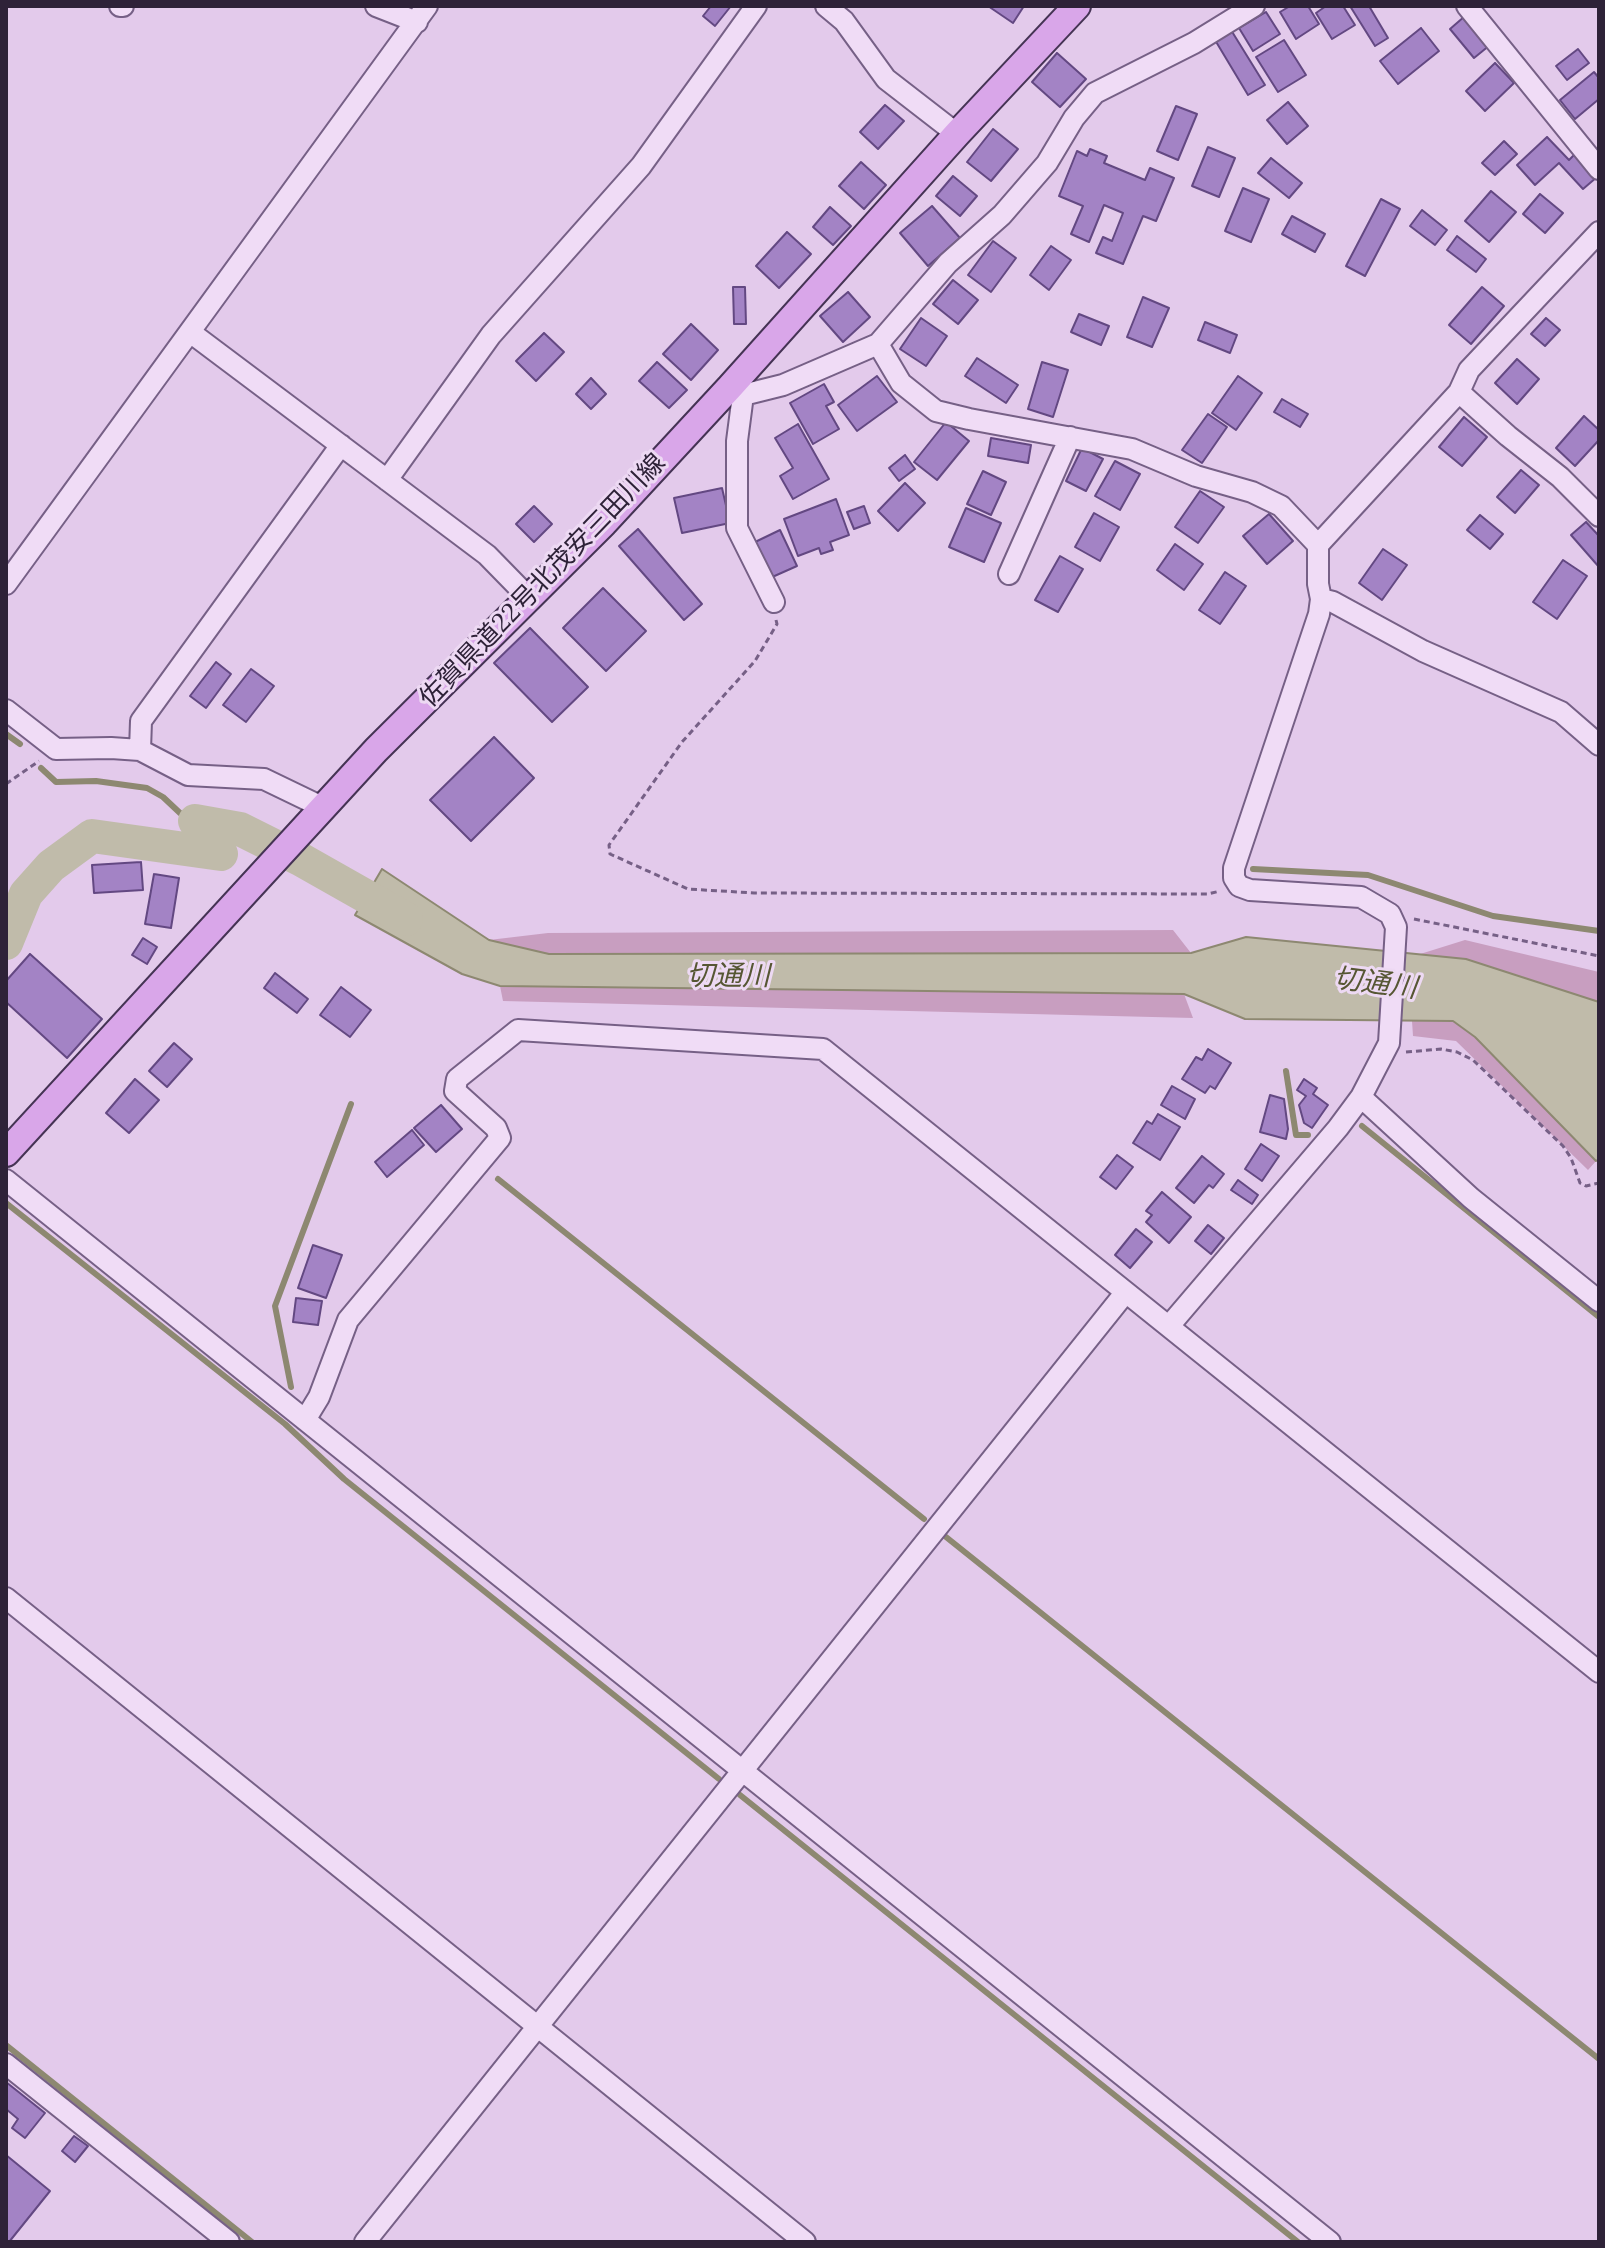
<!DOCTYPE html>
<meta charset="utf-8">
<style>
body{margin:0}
#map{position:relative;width:1605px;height:2248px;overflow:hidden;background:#e3caeb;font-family:Lora,serif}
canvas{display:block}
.frame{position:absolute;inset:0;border:8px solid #2e2238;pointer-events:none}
</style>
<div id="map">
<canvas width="1605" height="2248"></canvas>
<div class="frame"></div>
</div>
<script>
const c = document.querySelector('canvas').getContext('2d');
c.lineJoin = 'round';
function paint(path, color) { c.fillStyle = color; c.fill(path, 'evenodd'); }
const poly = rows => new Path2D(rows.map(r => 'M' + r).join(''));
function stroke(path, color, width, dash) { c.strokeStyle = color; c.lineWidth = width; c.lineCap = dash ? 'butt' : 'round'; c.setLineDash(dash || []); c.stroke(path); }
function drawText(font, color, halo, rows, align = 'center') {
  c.font = font + ' Lora,"Noto Sans JP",serif'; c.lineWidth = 6; c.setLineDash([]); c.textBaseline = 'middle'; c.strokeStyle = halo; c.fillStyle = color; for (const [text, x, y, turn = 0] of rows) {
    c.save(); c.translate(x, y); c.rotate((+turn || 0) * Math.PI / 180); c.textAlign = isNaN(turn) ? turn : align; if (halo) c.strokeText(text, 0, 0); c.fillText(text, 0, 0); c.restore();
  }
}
paint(poly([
 [1173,930,1191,953,549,954,489,940,548,933],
 [1465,940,1599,972,1599,1002,1466,959,1417,955],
 [500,986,1184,994,1193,1018,503,1001],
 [1412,1021,1453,1021,1475,1037,1596,1161,1588,1170,1456,1041,1413,1036]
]), '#c89ec0');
const water = poly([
 [382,869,489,940,549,954,1191,953,1246,937,1466,959,1599,1002,1599,1159,1596,1161,1475,1037,1453,1021,1245,1019,1184,994,500,986,462,974,355,915,382,869]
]);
paint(water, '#c0bbaa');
stroke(water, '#8d8871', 2);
stroke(poly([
 [6,734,20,744],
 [41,768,56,782,96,781,147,788,163,797,180,813,195,821],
 [1253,869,1368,875,1493,916,1599,931],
 [1286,1071,1296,1135,1308,1135],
 [1362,1126,1599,1317],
 [498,1179,924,1519],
 [6,1203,285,1424,344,1479,719,1779],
 [291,1387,275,1306,351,1104],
 [946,1537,1599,2059],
 [740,1795,1298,2242],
 [6,2045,252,2242]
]), '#8d8871', 6);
stroke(poly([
 [6,943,26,894,51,866,92,836,221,854,195,821,240,829,300,859,406,919]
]), '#c0bbaa', 34);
const building = poly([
 [711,6,731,6,715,26,703,16,711,6],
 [988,6,1024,6,1013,23,988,6],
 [1290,6,1308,6,1319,24,1296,39,1280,12,1290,6],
 [1326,6,1343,6,1355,25,1332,39,1316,13,1326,6],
 [1350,6,1369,6,1388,38,1375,46,1350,6],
 [1266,12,1280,34,1253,51,1239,28,1266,12],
 [1465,16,1490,45,1474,58,1450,29,1465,16],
 [1421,28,1439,51,1398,84,1380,61,1421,28],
 [1231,30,1265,85,1248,95,1215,40,1231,30],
 [1284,40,1306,75,1278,92,1256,57,1284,40],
 [1578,49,1589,63,1567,80,1556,66,1578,49],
 [1057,53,1086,79,1060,107,1032,82,1057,53],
 [1495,63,1514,83,1485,111,1466,91,1495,63],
 [1594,72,1599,78,1599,99,1575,119,1560,100,1594,72],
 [1288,102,1308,126,1287,144,1267,120,1288,102],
 [885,105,904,121,878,149,860,132,885,105],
 [1176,106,1197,114,1178,160,1157,151,1176,106],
 [993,129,1018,149,991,181,967,162,993,129],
 [1547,137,1569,160,1575,154,1597,177,1583,189,1559,163,1535,185,1517,165,1547,137],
 [1504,141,1517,154,1495,175,1482,163,1504,141],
 [1208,147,1235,158,1219,197,1192,186,1208,147],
 [1090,149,1107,156,1104,163,1145,180,1150,168,1174,178,1156,221,1143,216,1123,264,1096,253,1103,237,1112,241,1123,213,1104,205,1089,242,1071,234,1083,206,1059,196,1077,151,1087,156,1090,149],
 [1271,158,1302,183,1289,198,1258,173,1271,158],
 [861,162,886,185,864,209,839,186,861,162],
 [953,176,977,196,960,216,936,196,953,176],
 [1243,188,1269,199,1251,242,1225,231,1243,188],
 [1491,191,1516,212,1489,242,1465,221,1491,191],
 [1540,194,1563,213,1545,233,1523,214,1540,194],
 [1381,199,1400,209,1365,276,1346,266,1381,199],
 [932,206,960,238,928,266,900,233,932,206],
 [830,207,851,226,833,245,813,227,830,207],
 [1422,210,1447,230,1435,245,1410,226,1422,210],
 [1292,216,1325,234,1315,252,1282,234,1292,216],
 [787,232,811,254,779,288,756,266,787,232],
 [1457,236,1486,259,1476,272,1447,250,1457,236],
 [993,241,1016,258,991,292,968,275,993,241],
 [1051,246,1071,260,1049,290,1030,275,1051,246],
 [953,280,978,300,958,324,933,304,953,280],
 [733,287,745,287,746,324,734,324,733,287],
 [1482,287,1504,306,1471,344,1449,325,1482,287],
 [848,292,870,317,843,342,820,316,848,292],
 [1143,297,1169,308,1152,347,1127,337,1143,297],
 [1079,314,1109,326,1101,345,1071,332,1079,314],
 [921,318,947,336,926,366,900,349,921,318],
 [1546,318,1560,330,1545,346,1531,334,1546,318],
 [1205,322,1237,335,1230,353,1198,340,1205,322],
 [691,324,718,350,691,380,663,354,691,324],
 [544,333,564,352,536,381,516,361,544,333],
 [977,358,1018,385,1006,403,965,376,977,358],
 [1517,359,1539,379,1517,404,1495,383,1517,359],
 [657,362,687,390,669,408,639,381,657,362],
 [1042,362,1068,370,1053,417,1028,409,1042,362],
 [877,376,897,402,857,431,838,405,877,376],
 [1238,376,1262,393,1236,430,1212,413,1238,376],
 [591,378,606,394,591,409,576,394,591,378],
 [824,384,834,402,826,406,839,429,813,444,790,403,824,384],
 [1282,399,1308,414,1300,427,1274,412,1282,399],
 [1208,414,1227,427,1202,463,1182,450,1208,414],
 [1584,416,1599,430,1599,440,1575,466,1556,448,1584,416],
 [1464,417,1487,437,1462,466,1439,447,1464,417],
 [946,422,969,441,937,480,914,462,946,422],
 [798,424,829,479,793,499,780,476,793,468,775,438,798,424],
 [991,438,1031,445,1028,463,988,456,991,438],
 [1082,448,1103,459,1086,491,1066,481,1082,448],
 [905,455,915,469,899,481,889,468,905,455],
 [1115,461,1140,474,1120,510,1095,496,1115,461],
 [1521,470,1539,485,1515,513,1497,497,1521,470],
 [983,471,1006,482,991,515,967,504,983,471],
 [905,483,925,503,898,531,878,511,905,483],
 [722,488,730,523,682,533,674,498,722,488],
 [1200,491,1224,507,1198,543,1175,527,1200,491],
 [836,499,849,535,830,542,833,550,821,554,819,548,798,556,784,519,836,499],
 [534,506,552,524,534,542,516,524,534,506],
 [864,506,870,523,854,529,847,512,864,506],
 [966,508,1001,523,984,562,949,547,966,508],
 [1094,513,1119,527,1100,561,1075,547,1094,513],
 [1269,514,1293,541,1267,564,1243,536,1269,514],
 [1480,515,1503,534,1490,549,1467,530,1480,515],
 [1586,522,1599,536,1599,567,1571,535,1586,522],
 [638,529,702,604,684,620,619,546,638,529],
 [780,530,797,566,770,578,753,543,780,530],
 [1175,544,1203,564,1184,590,1157,570,1175,544],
 [1383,549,1407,565,1382,600,1359,583,1383,549],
 [1060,556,1083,569,1058,612,1035,600,1060,556],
 [1563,560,1587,576,1557,619,1533,602,1563,560],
 [1225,572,1246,586,1220,624,1199,610,1225,572],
 [603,588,646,631,606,671,563,628,603,588],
 [530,628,588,687,552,722,494,663,530,628],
 [216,662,231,674,206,708,190,696,216,662],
 [251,669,274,686,246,722,223,705,251,669],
 [494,737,534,778,471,841,430,800,494,737],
 [141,862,143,890,94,893,92,865,141,862],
 [154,874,179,878,171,928,145,924,154,874],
 [143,938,157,947,147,964,132,955,143,938],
 [30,954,102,1019,67,1058,6,1002,6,981,30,954],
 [275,973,308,999,297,1013,264,988,275,973],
 [341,987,371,1010,350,1037,320,1015,341,987],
 [174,1043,192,1059,167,1087,149,1071,174,1043],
 [1208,1049,1231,1063,1215,1089,1210,1086,1205,1093,1182,1079,1196,1057,1202,1060,1208,1049],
 [135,1079,159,1100,129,1133,106,1113,135,1079],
 [1304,1079,1317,1088,1313,1094,1328,1105,1312,1128,1304,1123,1299,1105,1306,1096,1297,1090,1304,1079],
 [1172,1086,1195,1099,1185,1119,1161,1105,1172,1086],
 [1270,1095,1284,1099,1288,1129,1286,1139,1260,1132,1270,1095],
 [441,1105,462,1129,436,1152,414,1128,441,1105],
 [1158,1114,1180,1127,1160,1160,1133,1143,1147,1121,1152,1124,1158,1114],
 [412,1130,424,1145,387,1177,375,1162,412,1130],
 [1261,1144,1279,1156,1262,1181,1245,1169,1261,1144],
 [1117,1155,1133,1167,1116,1189,1100,1177,1117,1155],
 [1202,1156,1224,1174,1213,1188,1209,1185,1194,1203,1176,1188,1202,1156],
 [1238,1180,1258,1195,1252,1204,1231,1190,1238,1180],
 [1162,1192,1191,1217,1169,1243,1146,1222,1152,1215,1146,1211,1162,1192],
 [1208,1225,1224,1238,1211,1254,1195,1241,1208,1225],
 [1136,1229,1152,1242,1130,1268,1115,1255,1136,1229],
 [313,1245,342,1255,326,1298,298,1288,313,1245],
 [296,1298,322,1301,318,1325,293,1322,296,1298],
 [6,2082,45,2113,25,2138,12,2128,18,2119,6,2109,6,2082],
 [74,2136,88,2146,75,2162,62,2151,74,2136],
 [6,2155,50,2191,9,2242,6,2242,6,2155]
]);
paint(building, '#a383c5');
stroke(building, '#634882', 2);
const minor = poly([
 [120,6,123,6],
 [376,6,417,22],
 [826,6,844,21,886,79,957,134],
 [1467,6,1599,169],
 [190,332,487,555,529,598],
 [878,344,901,383,936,411,969,419,1132,449,1196,476,1252,492,1281,506,1318,545,1318,584,1321,599,1319,614,1234,868,1234,878,1239,886,1250,890,1361,897,1390,914,1396,927,1389,1043,1361,1097,1338,1128,1169,1326],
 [730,387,743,395,783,385,878,344,948,263,1002,215,1047,163,1074,118,1095,93,1194,43,1254,6],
 [1459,392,1508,436,1560,477,1599,516],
 [743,395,737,441,737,528,774,602],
 [387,480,491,335,641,166,756,6],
 [1318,545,1459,392,1469,370,1599,232],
 [1009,574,1070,437],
 [6,584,427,6],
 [1321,599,1333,602,1423,651,1561,712,1599,745],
 [6,710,56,749,111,748,140,750,188,775,264,779,322,807],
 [140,750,141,721,341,445],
 [1361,1097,1471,1198,1599,1301],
 [6,1180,1330,2242],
 [305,1420,319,1397,348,1320,500,1138,496,1128,455,1091,457,1079,518,1030,823,1049,1599,1672],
 [6,1598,805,2242],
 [6,2064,229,2242],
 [365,2242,1125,1293]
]);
const major = poly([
 [6,1153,376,750,604,523,730,387,957,134,1077,6]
]);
stroke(minor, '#766086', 24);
stroke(major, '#453354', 30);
stroke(poly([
 [776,620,777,624,755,661,682,742,609,845,610,854,688,889,754,893,1208,894,1220,891],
 [6,784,39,761],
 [1414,919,1599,956],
 [1406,1052,1441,1049,1457,1052,1473,1060,1563,1146,1571,1158,1580,1183,1586,1186,1599,1183]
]), '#766086', 3, [6, 4]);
stroke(minor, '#f0dcf6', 20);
stroke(major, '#d9a6e9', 26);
drawText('26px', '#2e2238', '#edd9f3', [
 ["佐賀県道22号北茂安三田川線",543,581,-46]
]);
drawText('italic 28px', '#565633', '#edd9f3', [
 ["切通川",728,977],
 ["切通川",1375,984,7]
]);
</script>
